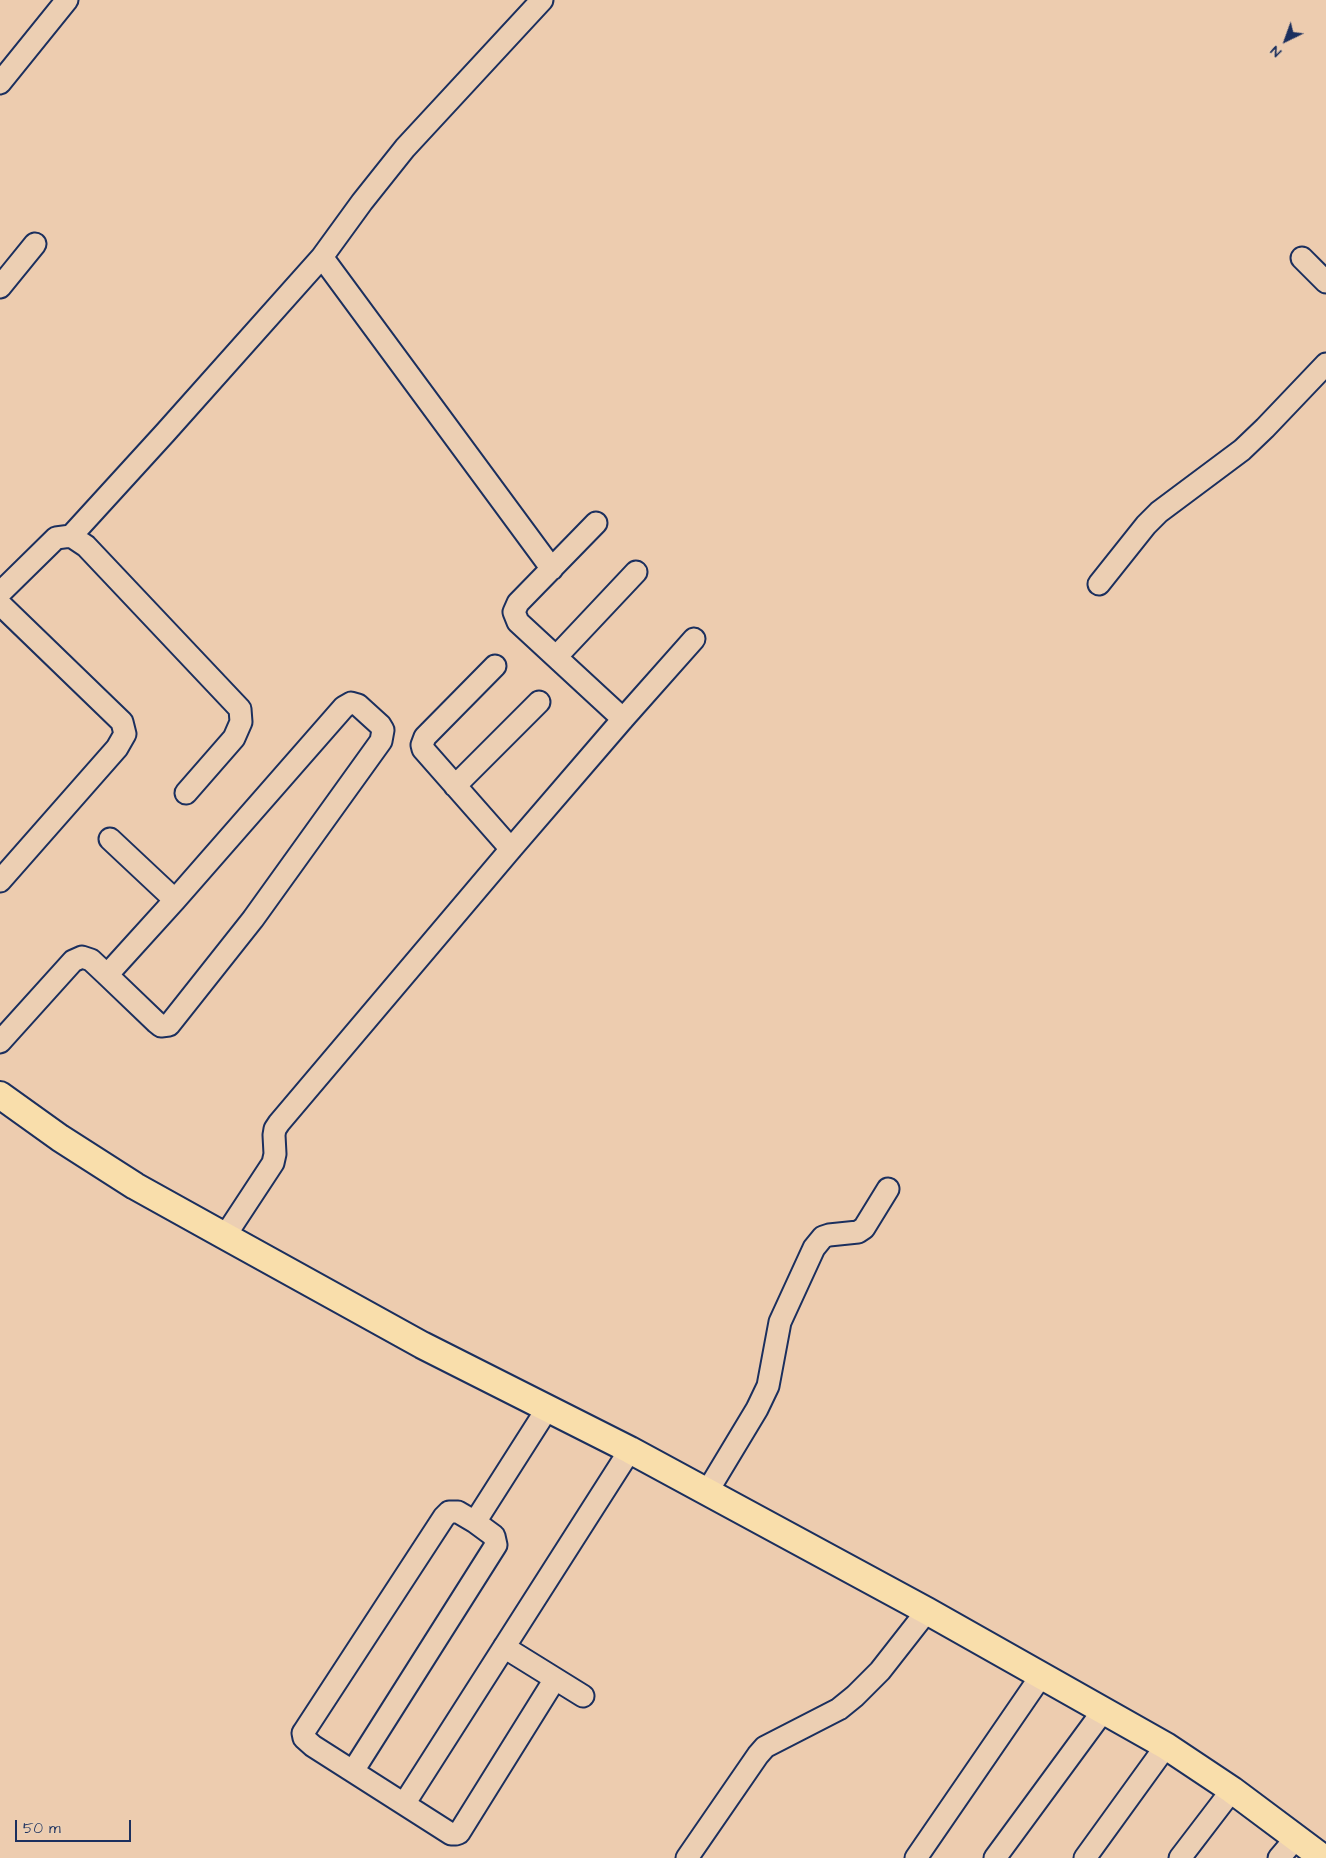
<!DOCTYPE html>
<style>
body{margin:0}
#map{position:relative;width:1326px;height:1858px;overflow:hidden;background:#edccaf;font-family:"Architects Daughter",sans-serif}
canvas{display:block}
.north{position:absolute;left:1261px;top:15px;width:50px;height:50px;-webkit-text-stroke:4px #eccfb3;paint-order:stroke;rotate:222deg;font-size:14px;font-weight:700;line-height:20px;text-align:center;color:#1b2f5e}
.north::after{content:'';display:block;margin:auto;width:18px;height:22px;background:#1b2f5e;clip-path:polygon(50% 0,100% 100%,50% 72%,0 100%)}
.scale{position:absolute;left:15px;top:1820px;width:116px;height:22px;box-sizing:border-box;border:2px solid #1b2f5e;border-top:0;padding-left:6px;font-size:15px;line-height:18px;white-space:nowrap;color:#1b2f5e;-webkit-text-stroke:4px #eccfb3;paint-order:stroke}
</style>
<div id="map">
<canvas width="1326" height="1858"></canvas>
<div class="north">N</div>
<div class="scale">50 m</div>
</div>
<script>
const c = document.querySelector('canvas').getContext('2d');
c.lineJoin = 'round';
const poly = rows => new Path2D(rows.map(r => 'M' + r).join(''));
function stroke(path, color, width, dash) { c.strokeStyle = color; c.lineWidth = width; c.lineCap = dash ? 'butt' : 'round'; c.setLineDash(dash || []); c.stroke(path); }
const minor = poly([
 [0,83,67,0],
 [322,257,552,569],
 [1302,258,1326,282],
 [0,287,35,244],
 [596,523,518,603,514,612,518,622,623,719],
 [71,536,165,433,322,257,362,202,405,148,542,0],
 [1099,584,1146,525,1159,512,1242,450,1265,428,1326,364],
 [0,593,56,538,71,536,86,546,240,709,241,722,234,738,186,793],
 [0,604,122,722,125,734,117,748,0,881],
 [556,657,636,572],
 [495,666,425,737,422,745,423,749,511,849],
 [455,786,539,702],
 [110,839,175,900],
 [0,1042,73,961,82,957,91,960,107,975,156,1022,161,1026,169,1025,253,919,381,741,383,730,380,725,358,705,351,703,344,707,175,900,107,975],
 [225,1236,273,1163,275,1154,274,1135,275,1129,279,1123,511,849,623,719,694,639],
 [707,1492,757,1409,768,1386,780,1322,814,1248,823,1237,829,1235,858,1232,864,1228,888,1189],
 [475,1522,547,1409],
 [504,1647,583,1696],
 [353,1771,496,1545,494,1536,475,1522,458,1512,449,1512,444,1517,305,1730,303,1733,304,1738,313,1746,451,1834,456,1834,459,1833,555,1679],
 [404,1804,630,1450],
 [687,1858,758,1755,765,1747,839,1709,855,1696,880,1671,927,1611],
 [916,1858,1041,1676],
 [995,1858,1103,1711],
 [1085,1858,1166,1746],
 [1180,1858,1232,1790],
 [1279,1858,1296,1838]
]);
const major = poly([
 [0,1095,60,1138,135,1186,225,1236,422,1345,630,1450,927,1611,1166,1746,1232,1790,1323,1858]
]);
stroke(minor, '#1b2f5e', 25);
stroke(major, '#1b2f5e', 30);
stroke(minor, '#eccfb3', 21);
stroke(major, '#f9deab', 26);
</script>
